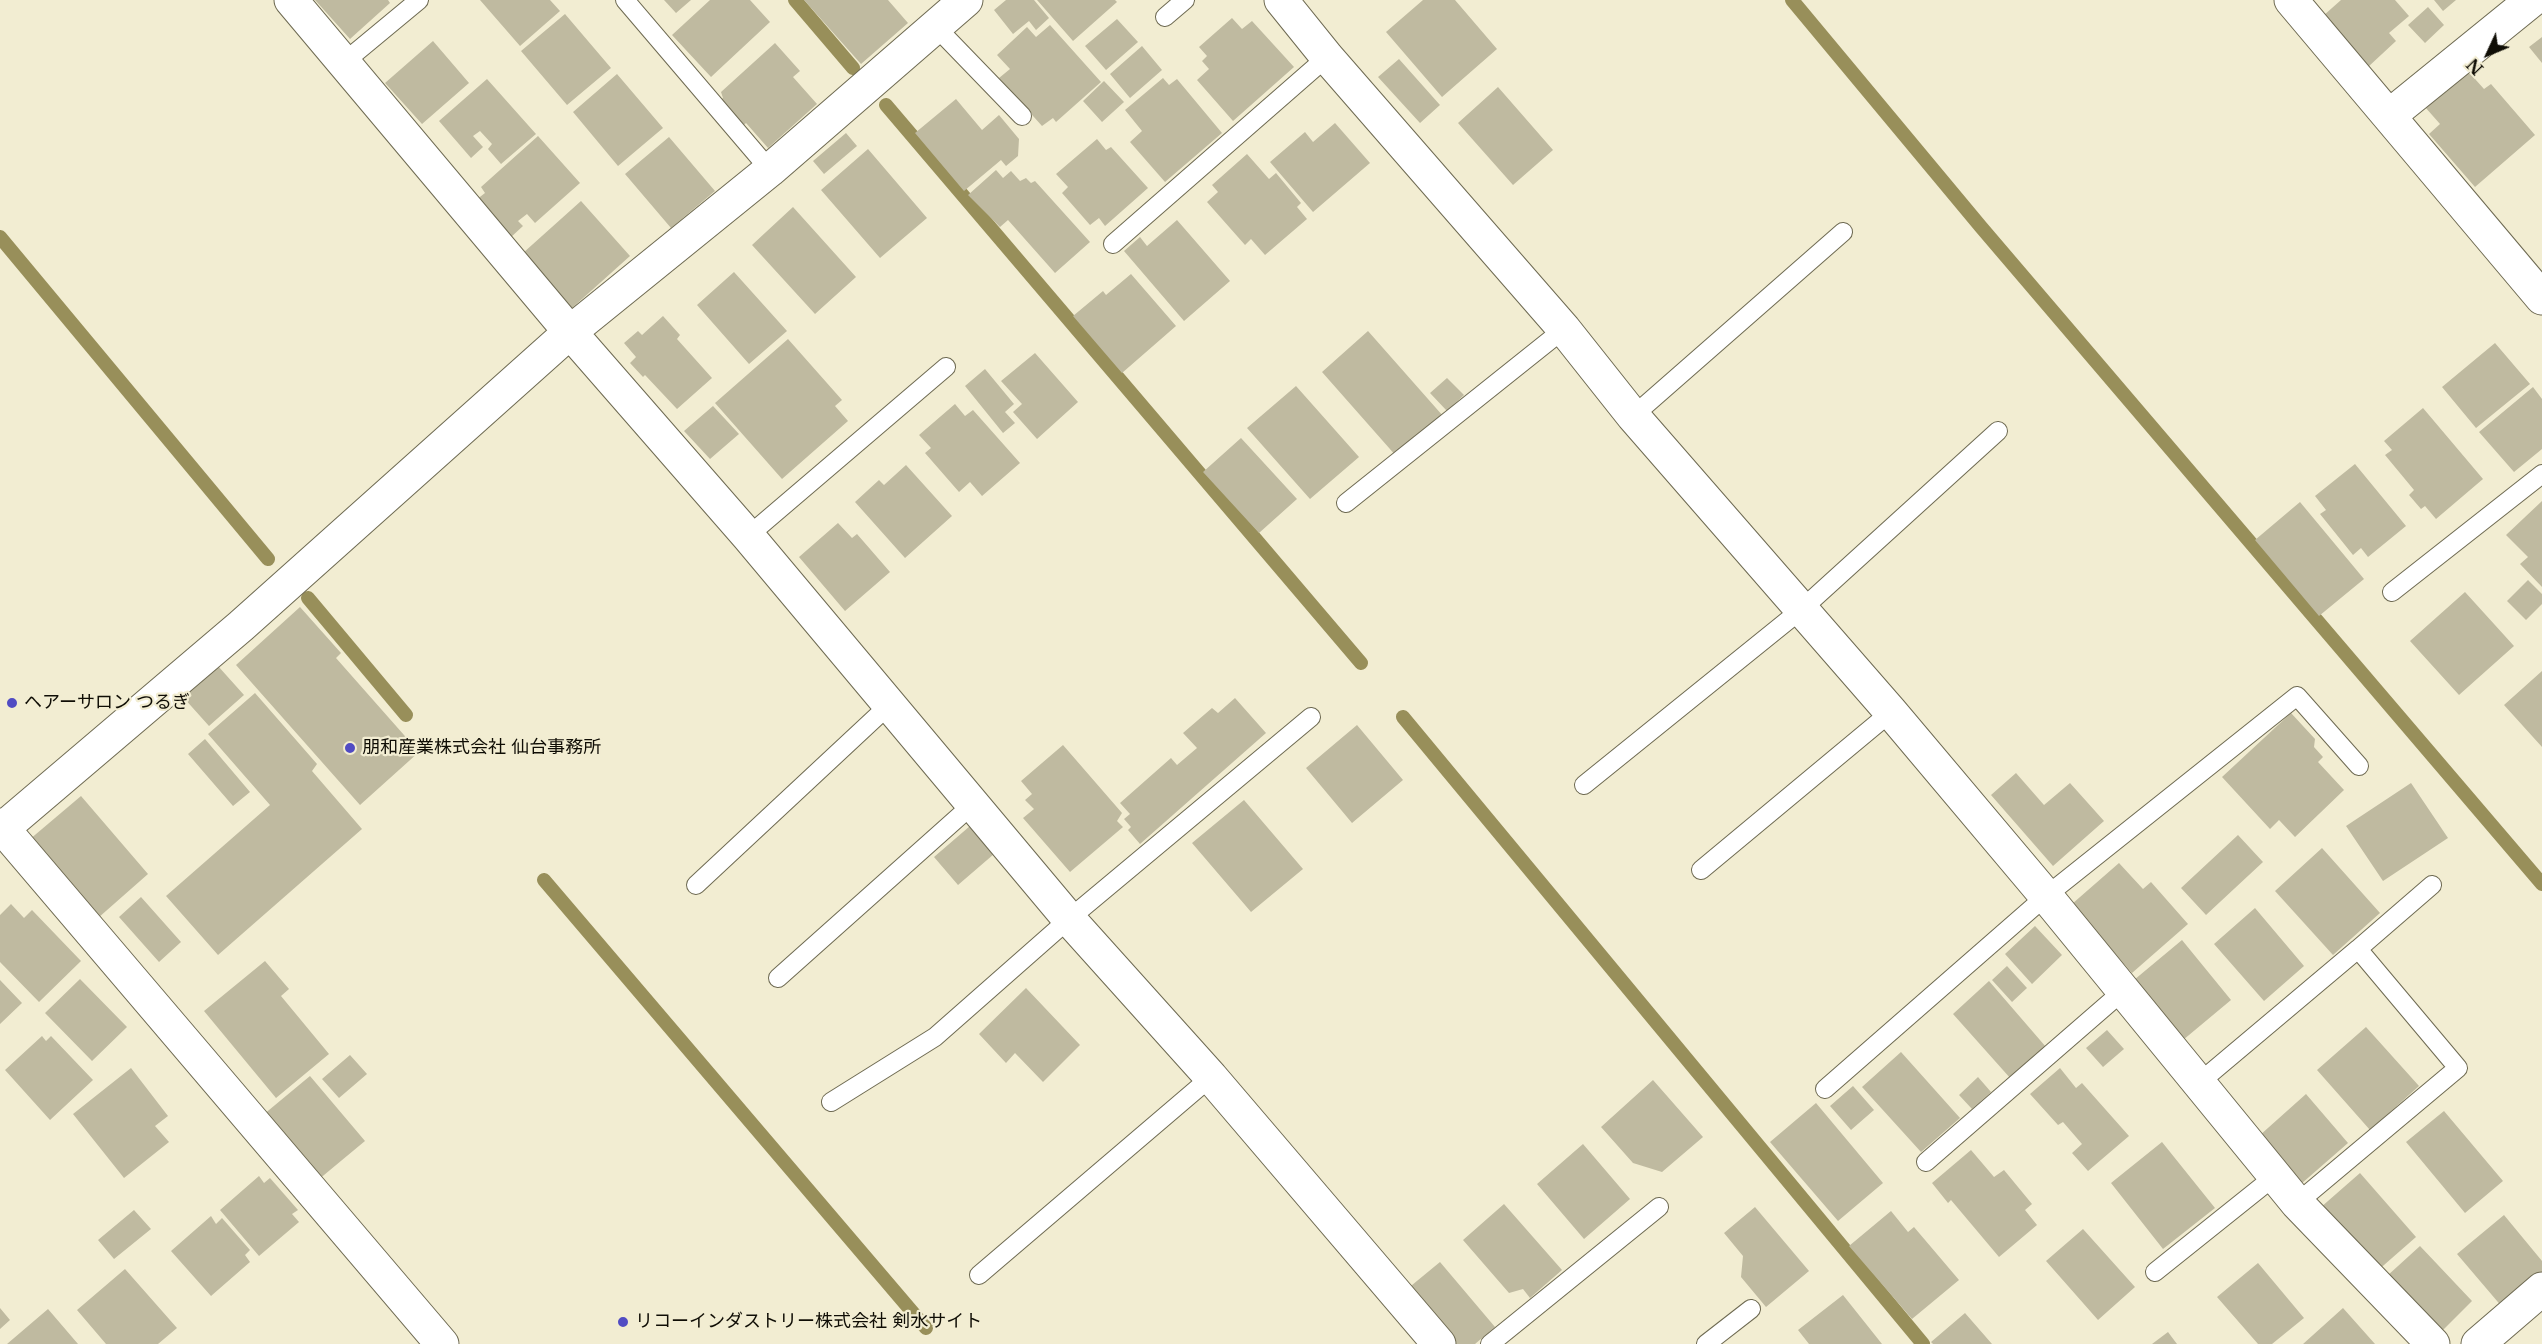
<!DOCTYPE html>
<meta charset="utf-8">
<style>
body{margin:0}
#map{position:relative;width:2542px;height:1344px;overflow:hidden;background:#f2edd2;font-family:"Libre Baskerville",serif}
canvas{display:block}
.north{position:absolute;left:2458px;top:24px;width:60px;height:60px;-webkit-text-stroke:4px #f2edd2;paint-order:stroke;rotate:226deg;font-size:16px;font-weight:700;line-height:24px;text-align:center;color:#0f0d05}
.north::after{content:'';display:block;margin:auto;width:21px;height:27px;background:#0f0d05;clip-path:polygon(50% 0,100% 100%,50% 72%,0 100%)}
</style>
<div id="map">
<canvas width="2542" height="1344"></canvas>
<div class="north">N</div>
</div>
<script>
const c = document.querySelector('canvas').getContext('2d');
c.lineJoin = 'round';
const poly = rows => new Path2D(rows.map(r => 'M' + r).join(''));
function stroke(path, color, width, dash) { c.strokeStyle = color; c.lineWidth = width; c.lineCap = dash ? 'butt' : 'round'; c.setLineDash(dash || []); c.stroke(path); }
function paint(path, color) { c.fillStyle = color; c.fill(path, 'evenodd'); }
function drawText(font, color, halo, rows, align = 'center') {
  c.font = font + ' "Libre Baskerville","Noto Sans JP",serif'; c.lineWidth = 4.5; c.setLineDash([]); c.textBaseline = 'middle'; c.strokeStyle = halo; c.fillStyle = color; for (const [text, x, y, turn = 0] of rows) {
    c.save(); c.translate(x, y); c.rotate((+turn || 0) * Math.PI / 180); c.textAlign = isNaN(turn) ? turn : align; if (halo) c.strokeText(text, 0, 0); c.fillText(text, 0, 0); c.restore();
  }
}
stroke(poly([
 [795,0,853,68],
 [1792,0,1981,227,2542,884],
 [886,105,1361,663],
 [0,237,268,559],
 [308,598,406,715],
 [1403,717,1923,1344],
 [544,880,926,1328]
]), '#988f5a', 14);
paint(poly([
 [315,0,388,0,390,3,350,39],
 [480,0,550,0,560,11,520,46],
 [664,0,691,0,676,13],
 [710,0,750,0,770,22,711,77,672,35],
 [804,0,888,0,908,23,861,64],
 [1006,0,1034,0,1049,18,1036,30,1029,21,1013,34,994,10],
 [1037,0,1115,0,1117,2,1073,41],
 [1423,0,1455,0,1497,49,1442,97,1386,32],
 [2341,0,2395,0,2409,16,2389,33,2396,41,2368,67,2323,16],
 [2434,0,2456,0,2443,11],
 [2428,7,2444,25,2425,43,2408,25],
 [565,14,611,68,567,105,521,51],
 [1232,18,1242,29,1252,21,1294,67,1233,121,1197,80,1209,69,1202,61,1207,56,1199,47],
 [1117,19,1138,42,1106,70,1085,46],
 [1050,25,1101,82,1056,122,1053,118,1042,126,999,78,1010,69,997,55,1027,27,1036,37],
 [2542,37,2542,63,2529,47],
 [433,41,469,83,422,124,385,83],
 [775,43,800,71,793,77,817,104,768,148,746,123,742,127,719,101,723,98,721,92],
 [1142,46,1162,70,1130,98,1110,74],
 [1399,59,1440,105,1420,123,1378,77],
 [2467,70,2484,89,2491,84,2535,135,2475,187,2429,134,2440,124,2425,107],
 [617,74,663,128,618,166,573,112],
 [1163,78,1169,85,1177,79,1222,133,1165,182,1130,142,1142,131,1125,110],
 [487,79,536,134,501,164,488,149,492,144,480,131,473,136,483,147,471,158,439,121],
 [1104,81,1124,102,1102,122,1083,101],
 [1498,87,1553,150,1513,185,1458,123],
 [956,99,982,130,999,115,1019,139,1018,156,1006,166,1001,160,964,191,915,133],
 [1335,123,1370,163,1313,212,1270,162,1305,132,1313,142],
 [846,133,857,146,824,174,813,161],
 [538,136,580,183,535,223,527,214,518,221,523,226,510,238,476,200,485,193,481,187],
 [669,137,715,191,671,228,625,174],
 [1097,139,1106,150,1111,147,1148,188,1105,226,1099,218,1090,225,1062,193,1068,187,1056,174],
 [868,149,927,218,880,258,821,190],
 [1247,154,1269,179,1276,173,1301,203,1297,207,1307,219,1265,255,1251,239,1245,245,1207,202,1218,192,1212,185],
 [996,170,1003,178,1011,171,1020,181,1026,178,1031,183,1035,181,1090,242,1055,273,1008,220,1000,227,968,195],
 [581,201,630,256,572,308,523,253],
 [793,207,856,277,815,314,752,245],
 [1177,220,1230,281,1184,321,1124,251,1140,237,1147,246],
 [734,272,787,331,749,364,697,305],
 [1131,274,1176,326,1122,373,1073,316,1103,291,1106,295],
 [663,316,680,335,677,339,712,378,677,409,645,375,643,377,630,363,636,357,624,343,638,331,642,335],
 [1368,331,1443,416,1397,457,1322,372],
 [788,339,842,400,835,406,848,421,782,479,715,403],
 [2495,343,2530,384,2476,428,2442,387],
 [1035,353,1078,402,1037,439,1013,412,1022,404,1001,381],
 [985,369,1014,404,1005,412,1015,423,1003,433,965,386],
 [1447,378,1464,395,1447,411,1430,393],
 [1296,386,1359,457,1310,499,1247,428],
 [2533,387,2542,399,2542,449,2514,472,2479,432],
 [955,404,965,416,973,410,1020,463,982,496,970,482,959,492,925,453,931,448,919,435],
 [713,406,739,434,710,459,684,431],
 [2423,408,2483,479,2436,519,2425,506,2421,509,2409,495,2414,490,2385,455,2392,450,2384,441],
 [1241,438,1297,499,1259,533,1203,472],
 [2355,464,2406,526,2368,557,2361,548,2353,555,2320,514,2326,510,2315,496],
 [906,465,952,516,905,558,855,502,879,480,884,485],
 [2542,501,2542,587,2520,564,2528,557,2506,535],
 [2300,502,2364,579,2319,616,2255,540],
 [838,523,852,538,857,534,890,572,845,611,799,557],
 [2528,580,2542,594,2542,604,2526,620,2507,601],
 [2465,592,2514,646,2459,695,2410,641],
 [300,607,341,653,336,658,419,752,360,805,236,665],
 [218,666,244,695,209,726,183,697],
 [2542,671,2542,747,2504,705],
 [255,693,317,764,312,771,362,829,218,955,166,896,270,805,208,734],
 [1235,698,1266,733,1140,844,1128,830,1131,827,1124,819,1130,814,1120,803,1171,758,1177,765,1197,748,1183,733,1212,708,1218,713],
 [2291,713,2315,739,2314,747,2323,757,2318,762,2344,790,2295,837,2279,820,2270,829,2222,777],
 [1357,725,1403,780,1352,823,1306,768],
 [205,739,250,792,233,806,188,754],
 [1063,745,1122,813,1117,821,1123,827,1070,872,1023,818,1034,809,1025,800,1032,794,1021,781],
 [2016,773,2044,805,2070,783,2104,821,2053,866,1991,795],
 [2411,783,2448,838,2383,881,2346,826],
 [81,796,148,874,98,918,29,840],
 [1244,800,1303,869,1251,912,1192,843],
 [970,826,994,854,958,885,934,857],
 [2238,835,2263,862,2206,915,2181,888],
 [2322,848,2380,913,2333,955,2275,891],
 [2119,863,2143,889,2151,882,2188,924,2132,973,2072,904],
 [141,897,181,942,159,962,119,917],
 [11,904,24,918,32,910,81,961,39,1002,0,962,0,915],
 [2255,908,2304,966,2264,1001,2214,944],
 [2035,926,2062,955,2032,984,2005,954],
 [2182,940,2231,1000,2183,1040,2134,980],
 [265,961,289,989,281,996,329,1054,276,1098,204,1011],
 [2007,966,2027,988,2012,1002,1992,980],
 [80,979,127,1027,92,1061,45,1013],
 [0,980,22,1003,0,1024],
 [1989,981,2046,1047,2011,1079,1953,1014],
 [1026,988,1080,1045,1043,1082,1015,1053,1006,1063,979,1034],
 [2366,1027,2419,1086,2370,1130,2317,1070],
 [2107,1030,2124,1049,2103,1067,2086,1048],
 [42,1036,46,1041,51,1036,93,1080,50,1120,5,1070],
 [1901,1052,1960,1118,1921,1152,1862,1087],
 [350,1055,367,1074,339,1098,322,1079],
 [131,1068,168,1116,155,1126,169,1142,124,1178,73,1114],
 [2060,1068,2076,1088,2082,1083,2129,1136,2088,1171,2072,1153,2082,1144,2063,1122,2058,1125,2030,1094],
 [310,1076,365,1141,318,1180,263,1115],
 [1978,1077,1991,1092,1972,1109,1959,1095],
 [1653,1080,1703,1137,1662,1172,1633,1163,1601,1127],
 [1853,1086,1874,1110,1851,1130,1830,1106],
 [2306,1094,2348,1143,2301,1184,2259,1136],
 [1816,1103,1883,1183,1838,1221,1770,1142],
 [2444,1111,2503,1181,2465,1213,2406,1142],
 [2162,1142,2215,1208,2163,1249,2111,1183],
 [1583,1144,1630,1199,1584,1239,1537,1184],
 [1971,1150,1994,1177,2004,1170,2032,1204,2025,1210,2037,1225,1999,1257,1951,1200,1948,1203,1932,1183],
 [2360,1173,2416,1237,2376,1272,2320,1208],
 [259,1176,264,1183,270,1178,298,1210,292,1214,299,1222,259,1256,220,1210],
 [1504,1204,1562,1270,1530,1298,1523,1289,1509,1293,1463,1240],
 [1755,1207,1809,1271,1766,1307,1741,1277,1743,1256,1724,1233],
 [134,1210,151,1229,114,1259,98,1240],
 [1891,1211,1908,1232,1914,1227,1959,1280,1912,1319,1849,1246],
 [2504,1215,2542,1261,2542,1275,2503,1308,2457,1254],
 [211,1216,216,1224,222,1218,250,1250,245,1255,250,1262,211,1296,171,1251],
 [2083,1229,2135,1287,2098,1320,2046,1261],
 [2420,1246,2472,1301,2440,1333,2387,1276],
 [1440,1262,1495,1327,1475,1344,1451,1344,1406,1290],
 [2258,1263,2304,1318,2272,1344,2258,1344,2217,1297],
 [125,1269,177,1328,158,1344,106,1344,77,1310],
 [1843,1295,1882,1344,1809,1344,1798,1330],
 [0,1308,10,1320,0,1329],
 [2343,1308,2375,1344,2303,1344],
 [48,1309,78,1344,7,1344],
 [1965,1313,1992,1344,1933,1344,1931,1342],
 [2168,1332,2177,1344,2152,1344]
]), '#bfbaa0');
const service = poly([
 [625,0,770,170],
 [1165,17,1185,0],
 [935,26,1022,116],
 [343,63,419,0],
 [1113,244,1327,57],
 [1633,416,1843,232],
 [1346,503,1564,329],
 [748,536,946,367],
 [2392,592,2542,474],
 [1584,785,1802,609,1998,431],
 [1701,870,1891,712],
 [696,885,888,706],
 [2358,949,2432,885],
 [778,978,972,805],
 [2200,1082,2358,949,2458,1068,2297,1203],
 [1825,1089,2046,896,2297,696,2359,766],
 [831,1102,935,1037,1069,919,1311,717],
 [1926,1162,2123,991],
 [2155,1272,2275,1176],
 [979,1275,1211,1077],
 [1490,1344,1659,1207],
 [1706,1344,1751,1309]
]);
const minor = poly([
 [291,0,570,332,748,536,1069,919,1211,1077,1439,1344],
 [1281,0,1327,57,1564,329,1633,416,1891,712,2046,896,2297,1203,2433,1344],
 [2291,0,2542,298],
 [2389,116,2532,0],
 [0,825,442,1344],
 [0,831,241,626,570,332,770,170,966,0],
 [2478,1344,2542,1289]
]);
stroke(service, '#6e6a52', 20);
stroke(minor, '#6e6a52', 35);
stroke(service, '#fff', 18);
stroke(minor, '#fff', 33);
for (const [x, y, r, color] of [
 [12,703,6,"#514cc3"],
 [350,748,6,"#514cc3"],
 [623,1322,6,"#514cc3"]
]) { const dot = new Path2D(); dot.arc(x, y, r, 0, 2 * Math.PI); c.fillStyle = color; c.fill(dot); stroke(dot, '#f2edd2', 2); }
drawText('18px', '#0f0d05', '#f2edd2', [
 ["ヘアーサロン つるぎ",24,703],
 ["朋和産業株式会社 仙台事務所",362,748],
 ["リコーインダストリー株式会社 剣水サイト",635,1322]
], 'left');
</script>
